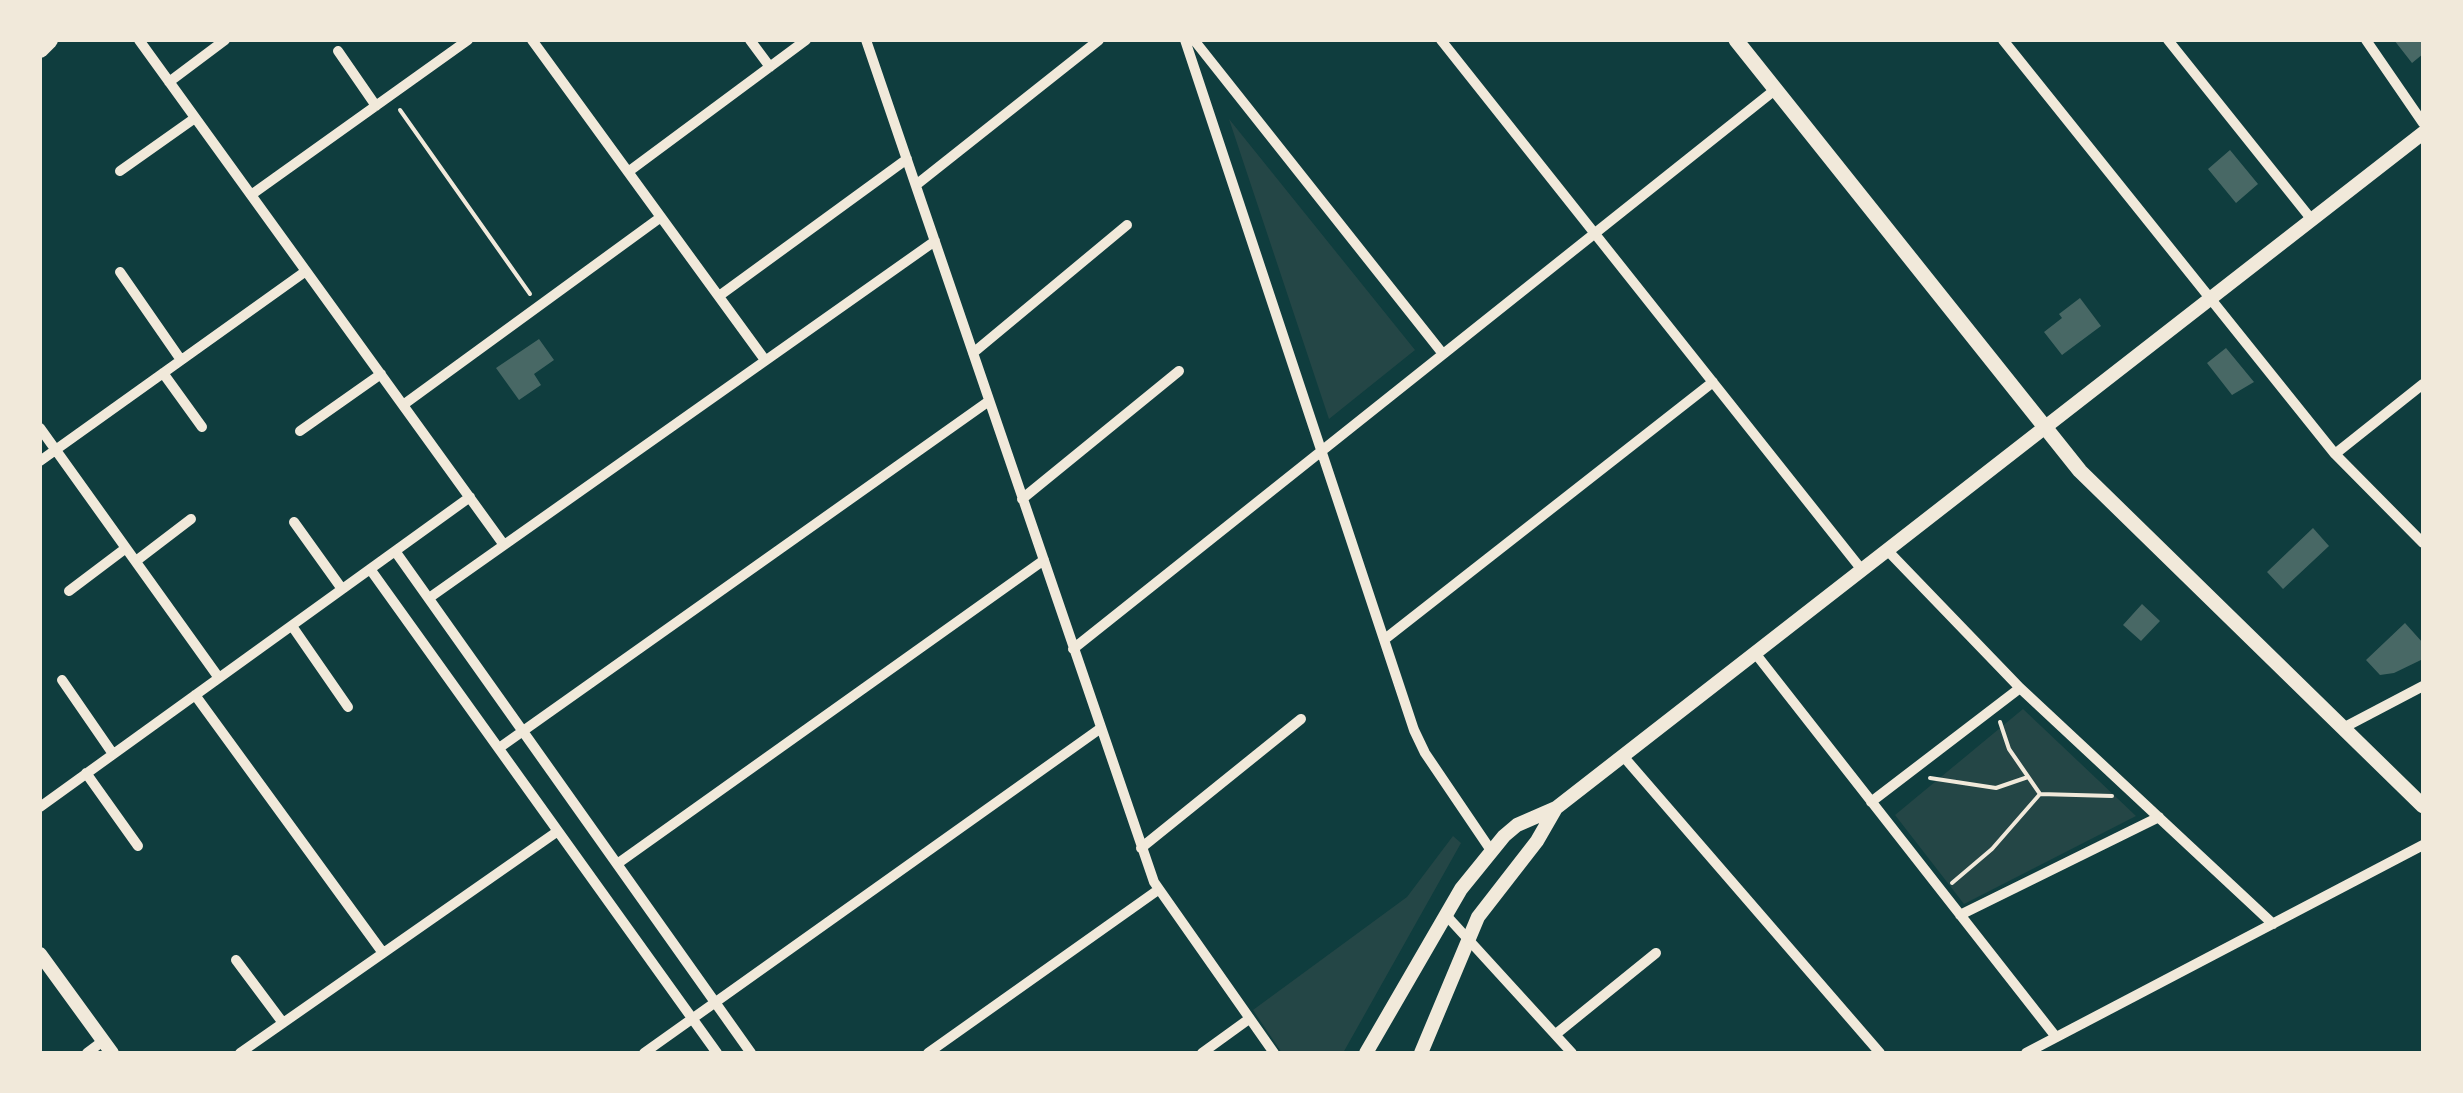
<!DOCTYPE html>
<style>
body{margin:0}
#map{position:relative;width:2463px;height:1093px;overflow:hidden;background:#0f3d3e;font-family:"Space Grotesk",sans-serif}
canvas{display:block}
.frame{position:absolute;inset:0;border:42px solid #f1e9da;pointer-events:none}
</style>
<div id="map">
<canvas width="2463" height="1093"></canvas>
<div class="frame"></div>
</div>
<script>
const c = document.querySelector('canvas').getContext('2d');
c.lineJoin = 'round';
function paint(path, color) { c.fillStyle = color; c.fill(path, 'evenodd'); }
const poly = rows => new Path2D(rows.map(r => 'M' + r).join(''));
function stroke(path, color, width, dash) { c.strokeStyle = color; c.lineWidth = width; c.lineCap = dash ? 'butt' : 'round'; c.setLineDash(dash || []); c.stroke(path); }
paint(poly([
 [1229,119,1415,350,1329,419],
 [2023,709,2136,816,1964,904,1895,815],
 [1453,836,1461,843,1343,1053,1282,1053,1253,1010,1407,897]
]), '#244646');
paint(poly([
 [2394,40,2423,40,2423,54,2412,63],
 [2230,150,2258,184,2236,203,2208,169],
 [2080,298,2101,326,2062,355,2044,332,2062,318,2059,314],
 [539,339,554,360,534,374,541,385,519,400,496,368],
 [2226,348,2254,382,2232,395,2207,363],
 [2313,528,2329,546,2283,589,2267,572],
 [2142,604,2160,621,2141,641,2123,625],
 [2405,623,2423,643,2423,659,2394,673,2380,675,2366,660]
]), '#486865');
stroke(poly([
 [400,110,530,294],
 [2000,722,2009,749,2040,794,2112,796],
 [1930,778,1996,788,2028,777],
 [1952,883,1992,849,2040,794]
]), '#f1e9da', 4);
stroke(poly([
 [139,40,504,545],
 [532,40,765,360],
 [750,40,770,67],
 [866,40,1154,882,1274,1053],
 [1185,40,1414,730,1425,753,1490,849],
 [1194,40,1443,354],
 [1441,40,1862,570],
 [2003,40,2335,454,2423,543],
 [2168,40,2312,220],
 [2366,40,2423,123],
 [338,51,376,106],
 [169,82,225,40],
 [120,171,195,118],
 [628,172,806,40],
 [916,185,1099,40],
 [251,195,468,40],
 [120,272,181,360],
 [719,296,907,159],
 [973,353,1127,225],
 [163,373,202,427],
 [403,405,661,217],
 [40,428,219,678],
 [300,431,381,374],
 [2335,454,2423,384],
 [40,461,306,271],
 [1022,499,1179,371],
 [294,522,342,589],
 [1887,550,2020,688,2273,924],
 [395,551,751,1053],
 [136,561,191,519],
 [370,569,717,1053],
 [69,591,126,548],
 [429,598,935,241],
 [292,626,348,707],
 [1385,639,1713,382],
 [1073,649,1776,89],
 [1755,653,2056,1037],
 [62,680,113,754],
 [195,695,383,953],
 [2343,728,2423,686],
 [499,748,989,401],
 [1623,756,1880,1053],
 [86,773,138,846],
 [1871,802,2020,688],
 [40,807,470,497],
 [1141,848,1301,719],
 [617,864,1044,560],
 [1445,914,1572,1053],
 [1960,915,2159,817],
 [236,960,283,1023],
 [1556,1034,1656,953],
 [87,1053,103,1041],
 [240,1053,558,831],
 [644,1053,1101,728],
 [928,1053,1158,890],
 [1202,1053,1249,1019],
 [2026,1053,2423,845]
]), '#f1e9da', 10);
stroke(poly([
 [40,954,112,1053],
 [1366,1053,1461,889,1504,836,1517,825,1556,808,2423,133],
 [1421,1053,1478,917,1537,841,1556,808]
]), '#f1e9da', 14);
stroke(poly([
 [1736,40,2080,471,2423,806]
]), '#f1e9da', 15);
stroke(poly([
 [40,49,49,40]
]), '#f1e9da', 18);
</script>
